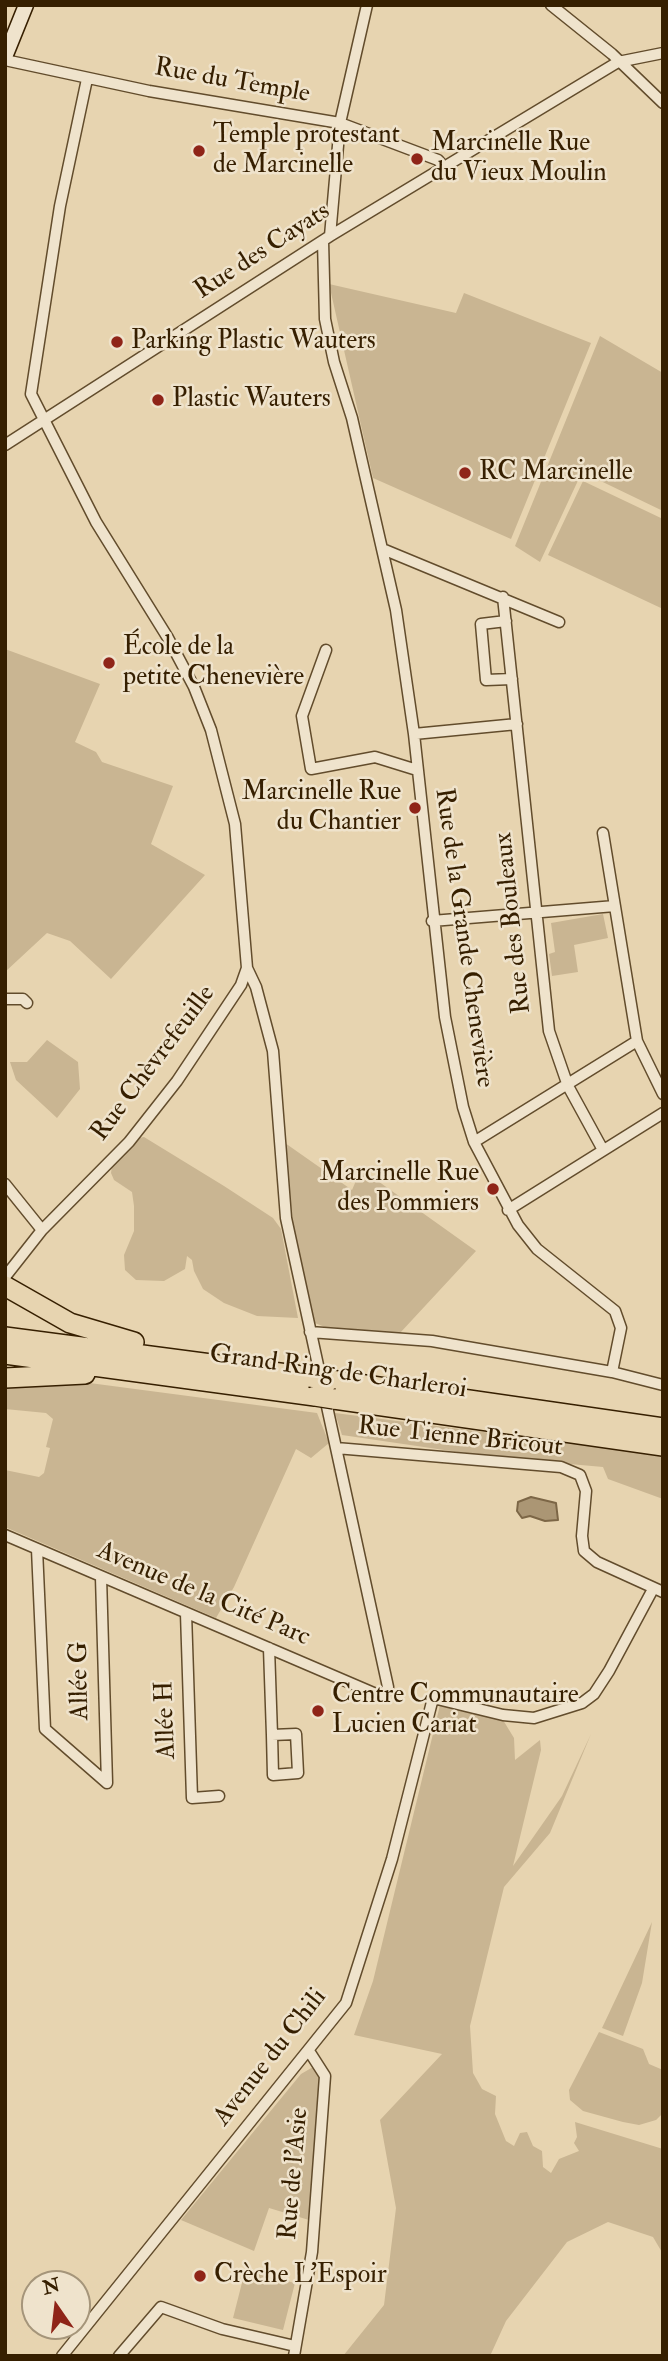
<!DOCTYPE html>
<meta charset="utf-8">
<style>
body{margin:0}
#map{position:relative;width:668px;height:2361px;overflow:hidden;background:#e7d4b0;font-family:"IM FELL Double Pica",serif}
canvas{display:block}
.frame{position:absolute;inset:0;border:7px solid #361f00;pointer-events:none}
.north{position:absolute;left:21px;top:2270px;width:70px;height:70px;box-sizing:border-box;background:#efe3cc;border:2px solid #a5957a;border-radius:50%;rotate:346deg;font-size:19px;font-weight:700;line-height:28px;text-align:center;color:#361f00}
.north::after{content:'';display:block;margin:auto;width:24px;height:32px;background:#8f2418;clip-path:polygon(50% 0,100% 100%,50% 72%,0 100%)}
</style>
<div id="map">
<canvas width="668" height="2361"></canvas>
<div class="frame"></div>
<div class="north">N</div>
</div>
<script>
const c = document.querySelector('canvas').getContext('2d');
c.lineJoin = 'round';
function paint(path, color) { c.fillStyle = color; c.fill(path, 'evenodd'); }
const poly = rows => new Path2D(rows.map(r => 'M' + r).join(''));
function stroke(path, color, width, dash) { c.strokeStyle = color; c.lineWidth = width; c.lineCap = dash ? 'butt' : 'round'; c.setLineDash(dash || []); c.stroke(path); }
function drawText(font, color, halo, rows, align = 'center') {
  c.font = font + ' "IM FELL Double Pica",serif'; c.lineWidth = 5; c.setLineDash([]); c.textBaseline = 'middle'; c.strokeStyle = halo; c.fillStyle = color; for (const [text, x, y, turn = 0] of rows) {
    c.save(); c.translate(x, y); c.rotate((+turn || 0) * Math.PI / 180); c.textAlign = isNaN(turn) ? turn : align; if (halo) c.strokeText(text, 0, 0); c.fillText(text, 0, 0); c.restore();
  }
}
paint(poly([
 [329,284,456,313,464,293,591,343,511,539,373,478],
 [600,336,663,373,663,511,582,472,540,562,515,546],
 [583,481,663,519,663,609,548,555],
 [5,649,100,684,75,742,96,752,102,762,173,786,151,844,205,875,111,979,70,941,47,933,5,972],
 [603,914,608,938,574,945,578,972,552,976,549,954,555,952,551,923],
 [47,1040,78,1062,80,1089,57,1118,16,1080,10,1062,27,1062],
 [144,1137,224,1186,273,1218,281,1229,298,1318,257,1316,224,1303,203,1289,194,1271,192,1260,187,1256,185,1269,164,1281,136,1280,125,1270,124,1255,134,1231,134,1206,132,1192,114,1180,111,1173,112,1166,138,1138],
 [285,1143,352,1190,361,1169,476,1251,400,1333,325,1327,315,1323,293,1230],
 [82,1382,317,1413,329,1443,311,1458,296,1449,234,1587,216,1618,5,1527,5,1470,39,1477,44,1473,50,1448,46,1447,53,1419,46,1413,5,1409,5,1386],
 [335,1413,663,1455,663,1499,608,1479,603,1467,492,1457,342,1435],
 [440,1705,503,1720,514,1738,515,1760,540,1740,541,1750,513,1866,562,1796,591,1734,550,1833,504,1887,470,2026,473,2073,482,2089,496,2096,495,2114,506,2141,514,2146,520,2133,527,2132,533,2146,542,2151,543,2167,551,2173,559,2159,579,2151,574,2143,577,2137,575,2122,663,2149,663,2254,653,2237,608,2222,567,2242,506,2321,490,2356,343,2356,384,2305,396,2208,380,2120,442,2054,354,2035,373,1981],
 [652,1922,642,1983,623,2036,602,2028],
 [599,2032,643,2049,649,2064,663,2070,663,2113,656,2120,639,2125,623,2122,583,2111,570,2100,569,2090],
 [313,2067,319,2072,319,2078,309,2220,269,2208,254,2251,181,2220,301,2074],
 [245,2271,295,2283,283,2330,233,2318]
]), '#c9b592');
const water = poly([
 [531,1497,556,1503,558,1520,545,1521,530,1516,522,1518,517,1511,518,1502,531,1497]
]);
paint(water, '#ab9674');
stroke(water, '#7c6646', 2);
const street = poly([
 [551,5,612,54,663,103],
 [5,60,149,91,340,123,438,160,444,167],
 [330,236,340,123,367,5],
 [323,241,325,319,334,362,352,418,396,610,414,734,445,1017,463,1107,474,1142,518,1225,537,1249,615,1311,621,1328,612,1372],
 [5,445,330,236,618,62,663,53],
 [385,550,559,622],
 [503,597,549,1031,568,1086,603,1150],
 [506,621,481,624,486,680,512,679],
 [326,650,302,716,311,769,375,757,417,770],
 [414,734,517,724],
 [603,833,637,1041,663,1094],
 [432,921,615,906],
 [5,999,23,999,27,1003],
 [474,1142,637,1041],
 [5,1184,42,1230],
 [508,1210,663,1113],
 [5,1277,42,1230,129,1142,177,1081,241,985,247,968],
 [310,1332,432,1341,612,1372,663,1385],
 [336,1448,561,1467,580,1475,586,1491,582,1536,584,1551,597,1562,663,1592],
 [5,1535,383,1697,388,1687,286,1218,273,1051,256,987,247,968,235,824,211,730,194,687,168,638,96,522,31,394,60,206,87,79],
 [37,1549,45,1729,107,1783],
 [101,1577,107,1783],
 [186,1613,192,1798,219,1796],
 [269,1648,272,1735,273,1775,298,1773,296,1734,272,1735],
 [62,2356,346,2003,392,1859,433,1698,503,1715,534,1718,582,1703,594,1694,609,1671,653,1589],
 [119,2356,161,2307,222,2329,295,2346],
 [294,2356,312,2252,325,2076,309,2051]
]);
const secondary = poly([
 [5,57,26,5]
]);
const highway = poly([
 [5,1286,70,1323,134,1342],
 [5,1337,310,1377],
 [5,1354,315,1396],
 [5,1378,85,1374],
 [330,1380,663,1428],
 [334,1399,663,1446]
]);
stroke(street, '#624c2c', 13);
stroke(secondary, '#361f00', 17);
stroke(highway, '#361f00', 22);
stroke(street, '#efe3cc', 10);
stroke(secondary, '#efe3cc', 14);
stroke(highway, '#e7d4b0', 19);
const highwayBridge = poly([
 [310,1377,330,1380],
 [315,1396,334,1399]
]);
stroke(highwayBridge, '#361f00', 22, []);
stroke(highwayBridge, '#e7d4b0', 19);
for (const [x, y, r, color] of [
 [199,151,7,"#8f2418"],
 [417,159,7,"#8f2418"],
 [117,342,7,"#8f2418"],
 [158,400,7,"#8f2418"],
 [465,473,7,"#8f2418"],
 [109,663,7,"#8f2418"],
 [415,808,7,"#8f2418"],
 [493,1189,7,"#8f2418"],
 [318,1711,7,"#8f2418"],
 [200,2276,7,"#8f2418"]
]) { const dot = new Path2D(); dot.arc(x, y, r, 0, 2 * Math.PI); c.fillStyle = color; c.fill(dot); stroke(dot, '#efe3cc', 2.5); }
drawText('26px', '#361f00', '#efe3cc', [
 ["Rue du Temple",232,82,10],
 ["Rue des Cayats",263,252,-33],
 ["Rue des Bouleaux",514,923,-96],
 ["Rue de la Grande Chenevière",463,938,82],
 ["Rue Chèvrefeuille",154,1064,-53],
 ["Grand Ring de Charleroi",338,1373,8],
 ["Rue Tienne Bricout",460,1438,6],
 ["Avenue de la Cité Parc",203,1595,23],
 ["Allée G",81,1681,-91],
 ["Allée H",167,1720,-92],
 ["Avenue du Chili",271,2058,-52],
 ["Rue de l'Asie",295,2174,-85]
]);
drawText('26px', '#361f00', '#efe3cc', [
 ["Temple protestant",213,136],
 ["de Marcinelle",213,166],
 ["Marcinelle Rue",431,144],
 ["du Vieux Moulin",431,174],
 ["Parking Plastic Wauters",131,342],
 ["Plastic Wauters",172,400],
 ["RC Marcinelle",479,473],
 ["École de la",123,648],
 ["petite Chenevière",123,678],
 ["Marcinelle Rue",401,793,"right"],
 ["du Chantier",401,823,"right"],
 ["Marcinelle Rue",479,1174,"right"],
 ["des Pommiers",479,1204,"right"],
 ["Centre Communautaire",332,1696],
 ["Lucien Cariat",332,1726],
 ["Crèche L'Espoir",214,2276]
], 'left');
</script>
